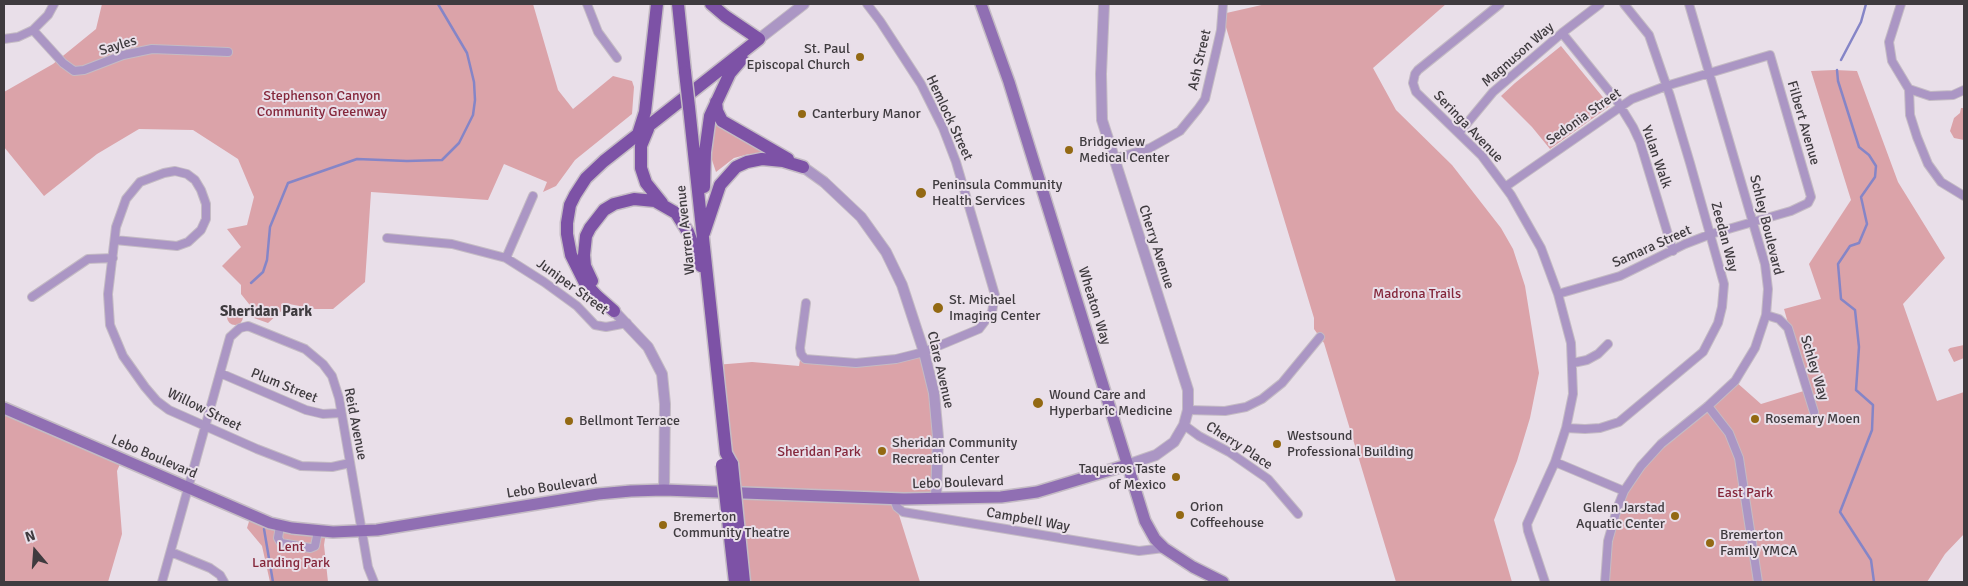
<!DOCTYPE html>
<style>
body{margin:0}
#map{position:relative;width:1968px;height:586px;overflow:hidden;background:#e9dfe9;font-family:Signika,sans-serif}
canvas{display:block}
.frame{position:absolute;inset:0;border:5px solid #3f3b3f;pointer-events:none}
.north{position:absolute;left:10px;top:526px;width:50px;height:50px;-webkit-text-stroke:4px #e9dfe9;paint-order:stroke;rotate:342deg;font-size:14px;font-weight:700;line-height:20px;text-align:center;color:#3f3b3f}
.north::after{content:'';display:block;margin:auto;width:18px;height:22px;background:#3f3b3f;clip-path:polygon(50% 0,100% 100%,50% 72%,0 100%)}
</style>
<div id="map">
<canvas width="1968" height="586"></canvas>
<div class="frame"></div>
<div class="north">N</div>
</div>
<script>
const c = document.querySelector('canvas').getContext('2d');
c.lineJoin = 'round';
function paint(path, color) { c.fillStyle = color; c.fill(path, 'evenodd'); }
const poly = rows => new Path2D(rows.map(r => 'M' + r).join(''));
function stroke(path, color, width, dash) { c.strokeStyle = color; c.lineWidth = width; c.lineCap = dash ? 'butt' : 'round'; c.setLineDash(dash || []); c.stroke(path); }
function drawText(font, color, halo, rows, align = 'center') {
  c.font = font + ' Signika,sans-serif'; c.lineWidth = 4; c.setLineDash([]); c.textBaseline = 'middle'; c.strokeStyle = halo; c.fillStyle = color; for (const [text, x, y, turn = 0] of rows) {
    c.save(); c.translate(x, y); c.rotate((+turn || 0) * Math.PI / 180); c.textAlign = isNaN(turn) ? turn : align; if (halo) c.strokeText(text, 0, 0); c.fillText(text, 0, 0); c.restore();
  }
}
paint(poly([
 [102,4,533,4,558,90,573,109,613,76,632,81,634,87,632,114,575,160,556,186,543,192,547,182,504,164,488,200,371,192,365,282,333,309,315,309,289,304,268,323,254,318,249,304,241,294,241,285,222,266,241,247,227,229,247,225,254,197,238,159,193,130,139,129,97,154,44,196,4,147,4,92,53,64,96,29],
 [1266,4,1446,4,1373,68,1396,110,1452,165,1501,228,1513,249,1525,286,1539,373,1530,418,1517,461,1494,520,1512,582,1396,582,1324,343,1314,329,1314,318,1222,14],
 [1561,46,1610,106,1550,149,1532,127,1501,96,1515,83],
 [1835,70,1857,71,1898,182,1945,258,1903,304,1937,401,1964,392,1964,534,1945,554,1927,582,1605,582,1617,509,1641,466,1735,381,1761,404,1807,390,1784,309,1821,299,1809,264,1851,200,1811,71],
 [1961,108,1964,108,1964,140,1954,138,1950,131,1954,118,1960,113],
 [716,122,773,154,749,154,734,158,716,172,712,160,711,138],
 '227 317a8 8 0 1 1 16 0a8 8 0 1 1-16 0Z',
 [1964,345,1964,358,1954,362,1948,350,1950,348],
 [924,352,932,382,936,499,894,499,920,582,744,582,715,365,752,362,799,366,801,354,805,359,856,363],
 [4,408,122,459,117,471,122,534,108,582,4,582],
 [251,515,326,532,324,545,328,582,270,582,262,546,247,528]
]), '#dba3a9');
stroke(poly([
 [1841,60,1861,22,1866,4],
 [1837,70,1838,81,1859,147,1869,155,1876,166,1875,177,1861,197,1867,224,1859,243,1850,246,1838,264,1841,299,1855,310,1859,347,1856,390,1873,405,1872,430,1840,512,1871,560,1874,582],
 [251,283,263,272,267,260,270,227,288,183,357,159,407,161,442,160,459,143,473,115,475,100,474,82,467,53,438,4],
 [264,529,273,582]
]), '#8585c7', 2.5);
const minor = poly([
 [587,4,598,32,617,58],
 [1500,4,1418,70,1415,74,1413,83,1416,92,1482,156,1511,195,1541,248,1558,294,1571,343,1573,394,1566,428,1555,462,1527,524,1528,531,1545,582],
 [1901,4,1889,42,1892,61,1907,86,1909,89,1930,96,1953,95,1964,90],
 [33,30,63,63,74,71,84,70,123,55,152,49,228,52],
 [1562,33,1617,101,1633,127,1640,142,1673,251],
 [4,39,18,37,33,30,48,15,54,4],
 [1909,89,1910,115,1917,137,1928,164,1941,182,1964,196],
 [1459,133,1493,92,1562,33,1600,4],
 [1113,159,1150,148,1166,139,1180,131,1198,109,1205,99,1216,52,1221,30,1223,4],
 [1505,187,1632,99,1666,86,1770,55,1811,197,1808,203,1791,211,1711,234,1685,244,1620,276,1558,294],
 [387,238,452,244,506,258,544,282,577,306,595,325,606,327,627,323],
 [115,240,177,246,188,242,201,230,206,219,206,204,201,190,195,180,187,174,175,171,164,173,140,182,126,199,116,227,108,294,110,325,123,356,145,387,157,401,169,410,257,449,301,466,332,467,350,463],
 [506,258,533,196],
 [32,297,88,259,113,258],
 [806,303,800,348,801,354,805,359,856,363,896,359,924,352,979,329,992,312,995,295,956,162,943,128,921,84,880,21,867,4],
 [1766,315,1779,319,1788,328,1814,412],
 [1573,363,1587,360,1598,354,1608,344],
 [220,373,306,410,323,414,341,413],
 [1708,406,1729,433,1739,458,1758,582],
 [1188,410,1225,411,1246,407,1262,399,1282,383,1320,337],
 [1184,425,1199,436,1229,452,1268,479,1298,514],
 [1566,428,1585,429,1600,428,1619,422,1703,352,1718,323,1722,307,1724,284,1690,163,1670,96,1649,35,1624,4],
 [1555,462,1624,491],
 [894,499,897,507,903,512,1139,551,1164,548],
 [280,526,278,538,281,543,310,548,315,546,318,531],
 [171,552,210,568,220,575,224,582],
 [162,582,230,337,240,328,248,326,305,349,323,364,332,376,339,398,368,567,374,582],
 [1605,582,1608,541,1617,509,1624,491,1641,466,1661,444,1708,406,1735,381,1755,348,1766,315,1768,289,1765,264,1689,4]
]);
const tertiary = poly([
 [1104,4,1101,74,1102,120,1188,390,1188,410,1184,425,1174,442,1156,455,1127,465],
 [759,39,804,4],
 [803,167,824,182,861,217,886,252,902,285,924,352,934,393,938,437,936,499],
 [614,311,648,347,662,374,665,404,664,490]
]);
const secondary = poly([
 [981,4,1009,82,1145,521,1155,539,1164,548,1193,567,1223,582],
 [4,408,270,523,292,528,333,532,377,530,598,494,631,491,664,490,904,499,1001,497,1037,492,1127,465]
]);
const primary = poly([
 [678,4,685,72],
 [711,4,725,16,759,39],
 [716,102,717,111,722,121,788,159],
 [689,107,726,453,732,464],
 [648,129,641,146,641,168,646,183,662,203],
 [638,134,645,112,657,4],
 [704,187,705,152,710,116,730,73,742,59],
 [704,233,720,185,736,167,747,162,762,159,783,161,803,167],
 [592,281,585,266,584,255,586,236,590,228,604,210,614,204,634,199,655,201,676,213,688,232,701,266],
 [614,311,597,296,585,283,571,255,567,234,567,223,570,205,575,195,586,178,604,161,759,39]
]);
stroke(minor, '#c4bbc4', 10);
stroke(tertiary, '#c4bbc4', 12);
stroke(secondary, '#c4bbc4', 14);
stroke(primary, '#c4bbc4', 15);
stroke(minor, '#ab96c4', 8);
stroke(tertiary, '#ab96c4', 10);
stroke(secondary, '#906fb3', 11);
stroke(primary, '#7d52a6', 12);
const primaryBridge = poly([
 [685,72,689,107],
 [732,464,744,582],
 [722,465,735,582]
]);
stroke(primaryBridge, '#c4bbc4', 15, []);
stroke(primaryBridge, '#7d52a6', 12);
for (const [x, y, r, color] of [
 [860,57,5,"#936913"],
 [802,114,5,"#936913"],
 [1069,150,5,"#936913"],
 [921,193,6,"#936913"],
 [938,308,6,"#936913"],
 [1038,403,6,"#936913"],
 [1755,419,5,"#936913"],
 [569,421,5,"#936913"],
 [1277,444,5,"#936913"],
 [882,451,5,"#936913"],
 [1176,477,5,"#936913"],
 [1180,515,5,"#936913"],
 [1675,516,5,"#936913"],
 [663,525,5,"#936913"],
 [1710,543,5,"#936913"]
]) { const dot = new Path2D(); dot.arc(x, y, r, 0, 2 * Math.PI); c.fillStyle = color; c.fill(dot); stroke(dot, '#e9dfe9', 2); }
drawText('14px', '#3f3b3f', '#e9dfe9', [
 ["Sayles",118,46,-17],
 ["Magnuson Way",1518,55,-41],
 ["Ash Street",1200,60,-77],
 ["Sedonia Street",1584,117,-35],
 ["Hemlock Street",949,118,65],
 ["Filbert Avenue",1803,123,74],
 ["Seringa Avenue",1468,127,46],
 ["Yulan Walk",1656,157,71],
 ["Schley Boulevard",1766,225,76],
 ["Warren Avenue",686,230,-96],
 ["Zeedan Way",1724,237,75],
 ["Cherry Avenue",1156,247,72],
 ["Samara Street",1652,247,-24],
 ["Juniper Street",572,287,36],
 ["Wheaton Way",1094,306,73],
 ["Schley Way",1814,368,73],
 ["Clare Avenue",940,370,77],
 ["Plum Street",284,386,22],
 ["Willow Street",204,410,26],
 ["Reid Avenue",355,424,79],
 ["Cherry Place",1239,446,33],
 ["Lebo Boulevard",154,457,23],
 ["Lebo Boulevard",958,483,-2],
 ["Lebo Boulevard",552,487,-9],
 ["Campbell Way",1028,520,10]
]);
drawText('14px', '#3f3b3f', '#e9dfe9', [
 ["St. Paul",850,49,"right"],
 ["Episcopal Church",850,65,"right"],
 ["Canterbury Manor",812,114],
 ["Bridgeview",1079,142],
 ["Medical Center",1079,158],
 ["Peninsula Community",932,185],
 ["Health Services",932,201],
 ["St. Michael",949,300],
 ["Imaging Center",949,316],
 ["Wound Care and",1049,395],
 ["Hyperbaric Medicine",1049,411],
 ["Rosemary Moen",1765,419],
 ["Bellmont Terrace",579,421],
 ["Westsound",1287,436],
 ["Professional Building",1287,452],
 ["Sheridan Community",892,443],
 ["Recreation Center",892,459],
 ["Taqueros Taste",1166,469,"right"],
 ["of Mexico",1166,485,"right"],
 ["Orion",1190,507],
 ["Coffeehouse",1190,523],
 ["Glenn Jarstad",1665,508,"right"],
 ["Aquatic Center",1665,524,"right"],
 ["Bremerton",673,517],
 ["Community Theatre",673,533],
 ["Bremerton",1720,535],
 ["Family YMCA",1720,551]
], 'left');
drawText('14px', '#85273b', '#e9dfe9', [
 ["Stephenson Canyon",322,96],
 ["Community Greenway",322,112],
 ["Madrona Trails",1417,294],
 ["Sheridan Park",819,452],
 ["East Park",1745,493],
 ["Lent",291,547],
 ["Landing Park",291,563]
]);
drawText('bold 15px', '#3f3b3f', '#e9dfe9', [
 ["Sheridan Park",266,312]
]);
</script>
